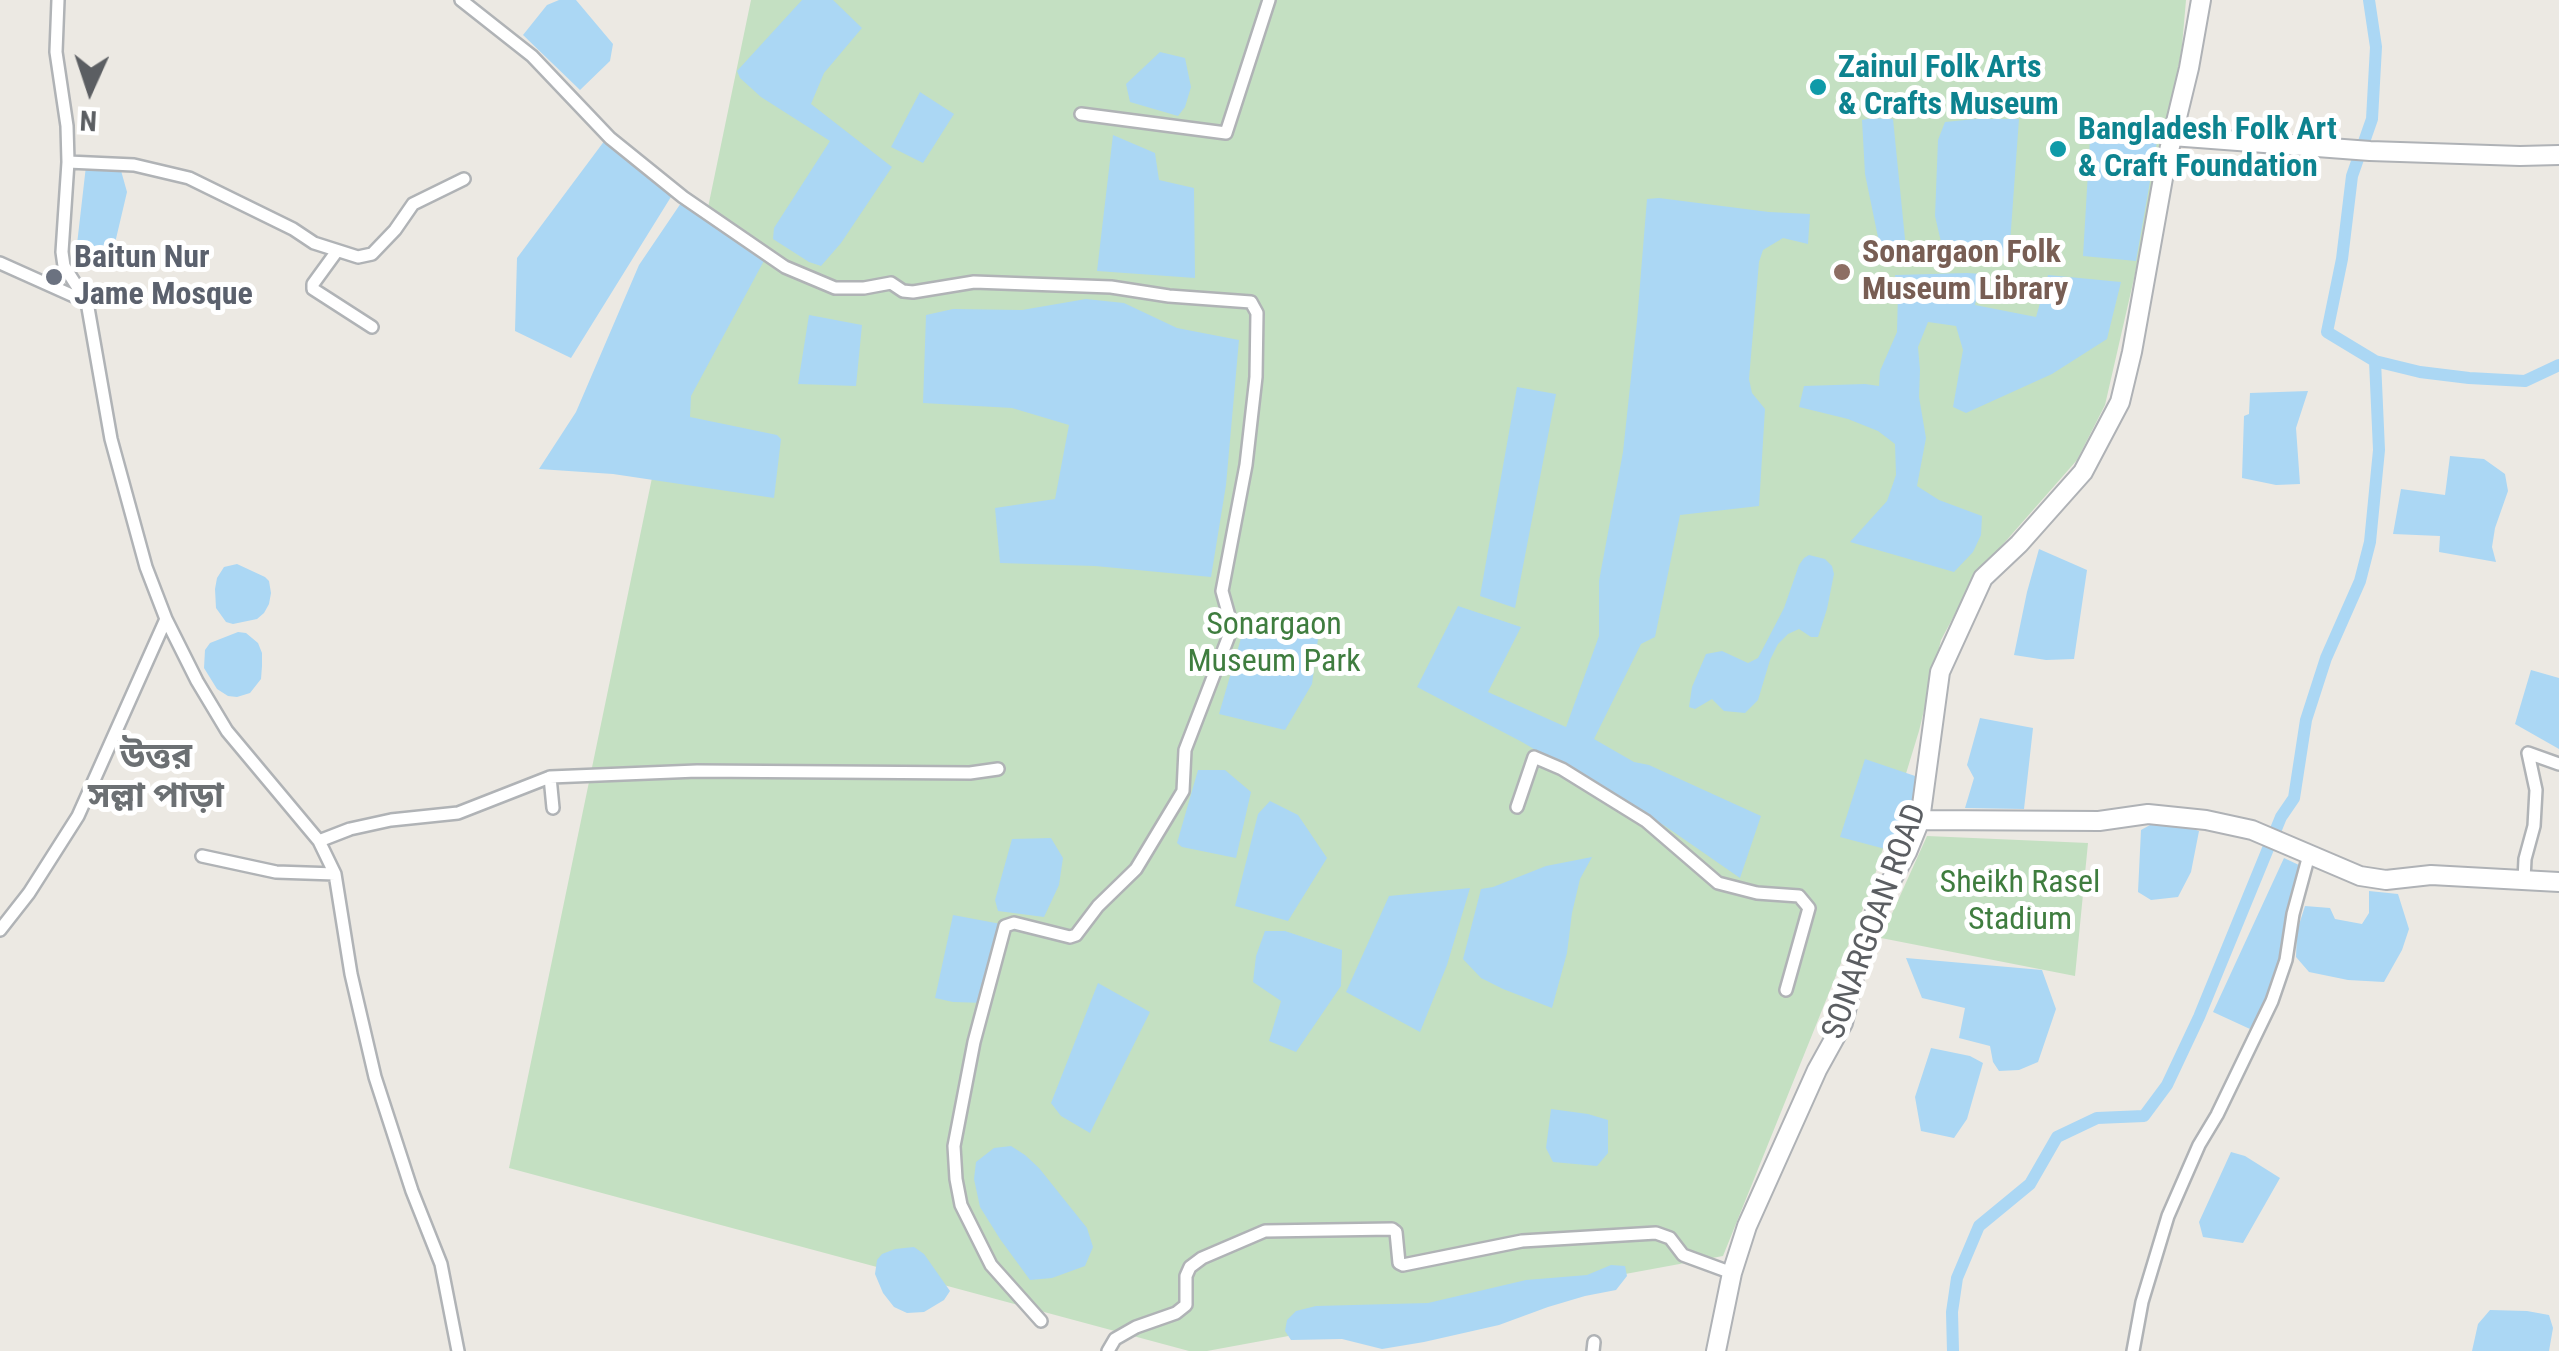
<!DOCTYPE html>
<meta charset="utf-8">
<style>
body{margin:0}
#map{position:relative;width:2559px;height:1351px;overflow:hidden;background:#ece9e3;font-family:"Roboto Condensed",sans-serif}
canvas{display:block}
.north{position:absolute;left:40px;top:40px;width:100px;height:100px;-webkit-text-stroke:8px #fff;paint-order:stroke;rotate:183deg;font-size:28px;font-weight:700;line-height:40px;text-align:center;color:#5b5e62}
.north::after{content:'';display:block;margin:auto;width:35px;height:45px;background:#5b5e62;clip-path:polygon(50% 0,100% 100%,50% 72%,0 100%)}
</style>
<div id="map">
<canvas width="2559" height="1351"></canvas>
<div class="north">N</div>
</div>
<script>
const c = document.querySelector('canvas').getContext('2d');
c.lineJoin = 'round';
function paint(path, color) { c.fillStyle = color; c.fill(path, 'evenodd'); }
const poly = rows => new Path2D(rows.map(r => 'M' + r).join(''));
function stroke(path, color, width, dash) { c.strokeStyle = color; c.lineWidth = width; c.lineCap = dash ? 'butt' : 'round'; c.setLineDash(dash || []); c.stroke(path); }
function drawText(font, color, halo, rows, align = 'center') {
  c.font = font + ' "Roboto Condensed","Noto Sans Bengali",sans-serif'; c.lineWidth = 10; c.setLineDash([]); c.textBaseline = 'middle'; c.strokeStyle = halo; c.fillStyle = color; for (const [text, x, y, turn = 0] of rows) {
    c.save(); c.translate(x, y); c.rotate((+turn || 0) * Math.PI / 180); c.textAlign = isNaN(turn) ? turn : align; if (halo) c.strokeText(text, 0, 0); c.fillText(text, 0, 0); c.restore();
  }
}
paint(poly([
 [751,0,2186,0,2182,46,2166,139,2105,405,2077,460,1976,575,1941,640,1919,731,1870,891,1723,1256,1207,1351,1189,1351,509,1168],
 [1927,836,2088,843,2075,976,1881,938]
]), '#c4e0c2');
paint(poly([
 [559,0,576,0,613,44,610,61,580,90,523,35,547,5],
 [802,0,833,0,862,28,824,73,811,104,892,167,841,243,821,266,809,262,773,239,774,228,830,141,761,97,740,78,737,71],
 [1160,52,1185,58,1191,87,1185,107,1178,116,1130,102,1126,84],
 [920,92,954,114,923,163,891,147],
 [1872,118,1893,119,1905,239,1904,246,1892,255,1884,254,1880,247,1865,174,1862,120],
 [1975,119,2019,119,2009,257,1961,251,1941,242,1935,216,1938,140,1945,122],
 [2091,122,2159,130,2136,261,2083,256],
 [1113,135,1155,153,1159,180,1194,188,1195,278,1097,271],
 [605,140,674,192,571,358,515,331,517,258],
 [86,166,120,167,127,192,111,260,76,253],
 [1659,198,1769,212,1810,214,1808,244,1783,238,1763,250,1759,262,1749,379,1752,393,1765,409,1759,506,1680,515,1655,637,1641,644,1594,739,1634,762,1649,765,1761,816,1740,878,1665,826,1595,785,1522,742,1417,687,1458,606,1521,627,1488,692,1566,727,1599,636,1599,581,1623,452,1637,321,1647,199],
 [683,200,766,257,691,396,690,417,777,435,781,439,774,498,613,474,539,469,576,412,639,265],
 [1967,273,1982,274,1975,305,2036,317,2048,275,2121,282,2107,339,2052,374,1966,413,1953,407,1963,350,1956,326,1928,322,1918,347,1920,370,1919,397,1926,438,1917,486,1939,500,1982,516,1981,535,1973,552,1954,572,1850,542,1887,501,1896,475,1895,444,1878,431,1848,419,1799,407,1804,386,1865,384,1879,386,1880,371,1897,332,1898,293,1895,275],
 [1086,299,1124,303,1177,328,1239,340,1226,485,1211,577,1095,566,1000,563,995,508,1055,499,1069,425,1012,408,923,403,926,315,953,309,1022,310],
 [809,315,862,325,856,386,798,384],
 [1517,387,1556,394,1515,608,1480,596],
 [2308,391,2296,428,2300,484,2276,485,2242,478,2244,416,2249,414,2250,393],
 [2450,456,2484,459,2505,474,2508,491,2495,528,2492,547,2496,562,2439,552,2440,536,2393,534,2401,489,2445,495],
 [2039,549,2087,570,2074,659,2046,660,2014,655,2027,592],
 [1809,555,1825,559,1832,566,1834,574,1827,609,1818,637,1811,637,1799,629,1788,634,1778,644,1770,660,1758,700,1745,713,1724,711,1712,699,1695,709,1689,707,1692,687,1706,654,1722,651,1748,663,1758,658,1784,608,1799,565,1804,558],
 [237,564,265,577,269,581,271,593,269,604,264,613,257,619,233,624,226,622,216,608,215,589,217,578,224,567],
 [1246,621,1318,639,1312,684,1285,730,1219,714],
 [238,632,246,633,258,643,262,653,262,666,261,679,250,693,237,697,228,696,217,689,204,668,205,650,210,643],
 [2531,670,2559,678,2559,749,2515,724],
 [1980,718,2033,728,2024,809,1965,808,1974,778,1967,765],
 [1865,759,1921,778,1913,816,1899,848,1889,850,1840,837],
 [1198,770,1225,770,1251,792,1236,858,1182,847,1177,843],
 [1270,801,1298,815,1327,858,1288,921,1235,906,1258,814],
 [2150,825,2184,826,2199,831,2191,872,2178,897,2151,900,2138,892,2141,830],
 [1051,838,1063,858,1059,885,1044,917,998,911,995,900,1012,839],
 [1592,857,1580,879,1572,913,1567,953,1552,1008,1503,989,1481,978,1463,959,1481,889,1493,887,1546,866],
 [2284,858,2301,866,2288,912,2280,962,2268,996,2250,1029,2213,1012],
 [1470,888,1447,965,1420,1032,1346,992,1389,896],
 [2369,891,2398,894,2409,929,2402,950,2384,982,2348,980,2309,972,2296,957,2297,931,2305,906,2330,908,2335,919,2362,924,2369,913],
 [953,915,1001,924,984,1003,953,1002,935,998],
 [1265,931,1285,931,1342,950,1341,986,1296,1052,1269,1041,1281,1001,1253,982,1256,956],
 [1906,958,2042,970,2056,1009,2038,1062,2019,1070,1999,1071,1993,1062,1990,1046,1959,1038,1965,1008,1922,998],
 [1098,983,1150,1012,1090,1133,1061,1116,1051,1103],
 [1931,1048,1970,1056,1983,1063,1967,1119,1954,1138,1921,1131,1915,1097],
 [1551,1109,1588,1114,1608,1120,1608,1153,1597,1166,1553,1162,1546,1148],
 [1011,1146,1025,1155,1039,1168,1087,1228,1093,1247,1085,1266,1052,1278,1030,1280,1000,1239,980,1207,974,1179,976,1162,994,1148],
 [2231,1152,2245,1156,2280,1178,2243,1243,2203,1237,2199,1222],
 [914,1247,924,1254,950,1291,944,1300,924,1312,907,1313,894,1307,883,1293,875,1274,877,1260,882,1254,895,1249],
 [1611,1265,1625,1266,1627,1276,1616,1290,1585,1296,1548,1307,1499,1325,1424,1342,1382,1349,1342,1339,1291,1340,1285,1331,1287,1320,1296,1311,1316,1306,1428,1303,1526,1280,1587,1275],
 [2490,1310,2527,1311,2549,1315,2553,1328,2549,1351,2472,1351,2478,1324]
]), '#abd7f4');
stroke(poly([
 [2375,361,2420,372,2469,378,2525,381,2559,365],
 [1953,1351,1952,1312,1957,1278,1979,1226,2030,1184,2057,1137,2097,1118,2144,1116,2167,1085,2199,1017,2281,817,2294,798,2306,720,2326,658,2360,581,2370,542,2379,450,2375,361,2327,332,2342,259,2352,176,2372,119,2376,47,2369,0]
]), '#abd7f4', 12);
const street = poly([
 [58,0,56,52,67,126,68,162,62,252,64,266,87,302,111,439,146,567,166,619,197,681,227,731,319,841,335,874,351,974,375,1077,412,1191,441,1264,458,1351],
 [461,0,532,56,610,138,683,197,785,267,835,288,864,288,891,283,903,291,913,292,974,282,1111,287,1169,296,1251,302,1257,313,1256,377,1246,465,1222,591,1229,616,1230,633,1185,750,1183,791,1136,869,1098,906,1076,935,1070,937,1014,923,1005,926,974,1042,954,1146,956,1179,961,1205,991,1265,1041,1321],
 [1081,114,1226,133,1269,0],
 [68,162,134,165,189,178,293,229,314,243,358,257,372,254,395,230,413,204,464,179],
 [337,251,313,284,313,289,372,327],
 [0,263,87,302],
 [550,777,553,808],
 [1517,807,1534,757,1562,769,1646,821,1718,883,1757,893,1799,896,1809,908,1786,990],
 [319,841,350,829,391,820,458,813,550,777,697,771,970,773,998,769],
 [202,856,276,872,335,874],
 [2524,880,2525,859,2534,826,2536,790,2528,753,2559,764],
 [0,930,29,893,78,816,166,619],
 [1108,1351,1115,1339,1136,1327,1176,1313,1186,1305,1186,1276,1190,1267,1202,1258,1265,1231,1392,1229,1396,1232,1399,1263,1403,1265,1522,1241,1656,1233,1670,1238,1683,1255,1732,1273],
 [1593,1351,1594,1342],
 [2133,1351,2142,1302,2168,1216,2199,1145,2217,1115,2272,1001,2286,960,2293,914,2309,855]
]);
const secondary = poly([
 [2172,136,2370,151,2520,156,2559,155],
 [1920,820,2099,821,2148,814,2206,820,2252,830,2360,876,2386,880,2431,875,2559,882],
 [1716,1351,1732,1273,1747,1226,1817,1070,1843,1023,1860,953,1878,904,1907,852,1920,820,1940,672,1983,578,2019,544,2083,472,2120,402,2132,352,2165,167,2189,68,2201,0]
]);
stroke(street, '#b0b3b6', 16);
stroke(secondary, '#afb2b6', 22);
stroke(street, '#fff', 11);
stroke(secondary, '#fff', 18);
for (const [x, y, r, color] of [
 [1818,87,10,"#0f9aa8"],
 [2058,149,10,"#0f9aa8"],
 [1842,272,10,"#8d6e63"],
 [54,277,10,"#6b7280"]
]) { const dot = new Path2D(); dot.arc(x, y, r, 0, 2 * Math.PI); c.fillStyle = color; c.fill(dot); stroke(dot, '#fff', 4); }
drawText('bold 32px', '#0d838f', '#fff', [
 ["Zainul Folk Arts",1838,69],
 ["& Crafts Museum",1838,106],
 ["Bangladesh Folk Art",2078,131],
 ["& Craft Foundation",2078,168]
], 'left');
drawText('bold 32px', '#785e54', '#fff', [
 ["Sonargaon Folk",1862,254],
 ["Museum Library",1862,291]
], 'left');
drawText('bold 32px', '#5b616d', '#fff', [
 ["Baitun Nur",74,259],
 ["Jame Mosque",74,296]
], 'left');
drawText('32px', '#3f7d3f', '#fff', [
 ["Sonargaon",1274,626],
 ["Museum Park",1274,663],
 ["Sheikh Rasel",2020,884],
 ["Stadium",2020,921]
]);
drawText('32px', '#5b5e62', '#fff', [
 ["SONARGOAN ROAD",1876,922,-70]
]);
drawText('bold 35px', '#6c7073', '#fff', [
 ["উত্তর",156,758],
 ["সল্লা পাড়া",156,798]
]);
</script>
